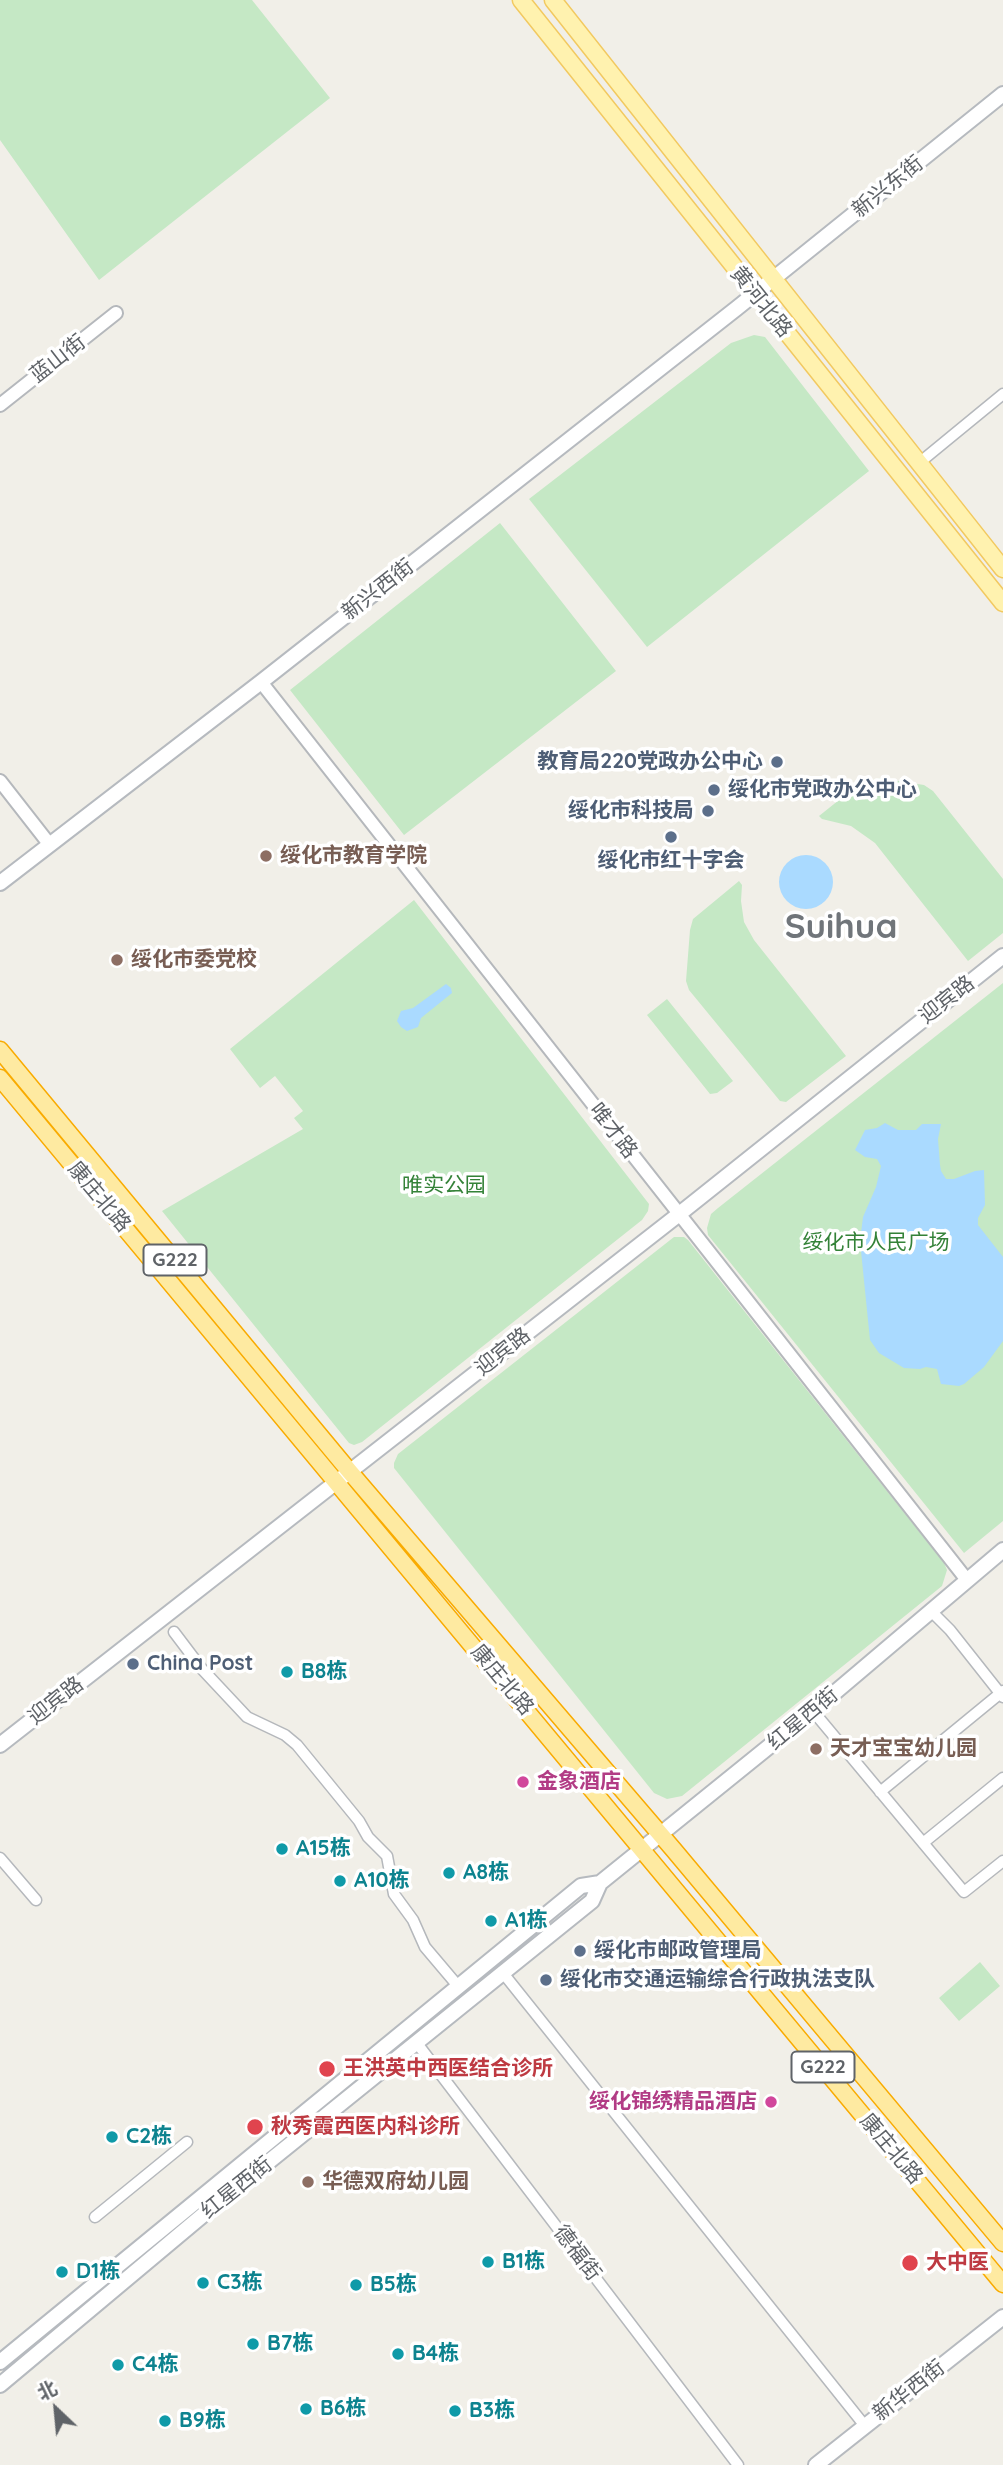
<!DOCTYPE html>
<meta charset="utf-8">
<style>
body{margin:0}
#map{position:relative;width:1003px;height:2465px;overflow:hidden;background:#f1efe8;font-family:Quicksand,"Noto Sans SC",sans-serif}
canvas{display:block}
.north{position:absolute;left:21px;top:2374px;width:70px;height:70px;-webkit-text-stroke:5px #fff;paint-order:stroke;rotate:334deg;font-size:19px;font-weight:700;line-height:28px;text-align:center;color:#5f6368}
.north::after{content:'';display:block;margin:auto;width:24px;height:32px;background:#5f6368;clip-path:polygon(50% 0,100% 100%,50% 72%,0 100%)}
</style>
<div id="map">
<canvas width="1003" height="2465"></canvas>
<div class="north">北</div>
</div>
<script>
const c = document.querySelector('canvas').getContext('2d');
c.lineJoin = 'round';
function paint(path, color) { c.fillStyle = color; c.fill(path, 'evenodd'); }
const poly = rows => new Path2D(rows.map(r => 'M' + r).join(''));
function stroke(path, color, width, dash) { c.strokeStyle = color; c.lineWidth = width; c.lineCap = dash ? 'butt' : 'round'; c.setLineDash(dash || []); c.stroke(path); }
function drawText(font, color, halo, rows, align = 'center') {
  c.font = font + ' Quicksand,"Noto Sans SC",sans-serif'; c.lineWidth = 7; c.setLineDash([]); c.textBaseline = 'middle'; c.strokeStyle = halo; c.fillStyle = color; for (const [text, x, y, turn = 0] of rows) {
    c.save(); c.translate(x, y); c.rotate((+turn || 0) * Math.PI / 180); c.textAlign = isNaN(turn) ? turn : align; if (halo) c.strokeText(text, 0, 0); c.fillText(text, 0, 0); c.restore();
  }
}
paint(poly([
 [0,0,252,0,330,98,99,280,0,140],
 [754,335,765,337,869,471,647,647,529,499,731,343],
 [500,523,616,671,404,835,290,690],
 [880,778,924,785,933,791,1003,879,1003,933,968,961,875,843,851,826,822,819,819,816,859,784],
 [739,881,742,885,741,901,744,922,754,940,846,1056,786,1102,780,1101,689,990,686,981,690,930,693,919],
 [414,900,649,1204,648,1211,642,1220,362,1442,354,1445,349,1443,162,1211,303,1129,294,1118,303,1111,275,1076,260,1088,230,1049],
 [1003,983,1003,1521,964,1553,708,1235,707,1228,711,1214,718,1208],
 [667,999,733,1081,717,1093,710,1094,647,1015],
 [674,1237,684,1237,688,1240,944,1563,947,1570,942,1586,682,1796,667,1799,654,1793,394,1468,394,1463,398,1454],
 [980,1962,1000,1986,959,2021,939,1998]
]), '#c5e8c5');
paint(poly([
 '779 882a27 27 0 1 1 54 0a27 27 0 1 1-54 0Z',
 [446,984,451,988,452,993,421,1018,418,1027,407,1031,401,1027,397,1021,401,1011,413,1008],
 [885,1123,898,1130,916,1130,922,1124,941,1124,938,1139,940,1165,941,1171,946,1179,954,1179,975,1171,984,1170,985,1205,978,1218,978,1225,1003,1257,1003,1341,984,1367,964,1384,959,1386,941,1384,937,1369,926,1367,920,1369,904,1368,879,1353,870,1340,860,1241,863,1217,876,1187,881,1166,877,1159,865,1157,855,1150,865,1130,877,1128]
]), '#aadaff');
const minor = poly([
 [919,463,1003,394],
 [930,1610,950,1630,1003,1697],
 [174,1632,202,1669,247,1717,285,1735,297,1745,359,1821,368,1837,387,1856,394,1894,413,1920,425,1947,458,1986],
 [813,1711,964,1892,1003,1861],
 [880,1792,1003,1691],
 [923,1843,1003,1778],
 [0,1858,36,1900],
 [503,1973,865,2426],
 [416,2042,738,2465],
 [95,2217,187,2142]
]);
const tertiary = poly([
 [0,405,116,313],
 [261,682,967,1580],
 [0,781,50,845]
]);
const secondary = poly([
 [0,883,261,682,737,308,1003,94],
 [0,1745,678,1215,1003,956],
 [600,1883,813,1711,1003,1550],
 [0,2362,581,1886,600,1883,592,1901,215,2205,0,2385],
 [816,2465,1003,2317]
]);
const primary = poly([
 [521,0,1003,603],
 [553,0,1003,569]
]);
const trunk = poly([
 [0,1050,350,1472,673,1849,1003,2243],
 [0,1078,1003,2284]
]);
stroke(minor, '#b5b8bc', 13);
stroke(tertiary, '#b5b8bc', 16);
stroke(secondary, '#b6babf', 18);
stroke(primary, '#f2c960', 19);
stroke(trunk, '#f9ab00', 19);
stroke(minor, '#fff', 10);
stroke(tertiary, '#fff', 12);
stroke(secondary, '#fff', 14);
stroke(primary, '#fff2af', 16);
stroke(trunk, '#feeaa1', 16);
for (const [x, y, r, color] of [
 [777,762,7,"#5c6f8a"],
 [714,790,7,"#5c6f8a"],
 [708,811,7,"#5c6f8a"],
 [671,837,7,"#5c6f8a"],
 [266,856,7,"#8d6e63"],
 [117,960,7,"#8d6e63"],
 [133,1664,7,"#5c6f8a"],
 [287,1672,7,"#0f9aa8"],
 [816,1749,7,"#8d6e63"],
 [523,1782,7,"#d1479c"],
 [282,1849,7,"#0f9aa8"],
 [449,1873,7,"#0f9aa8"],
 [340,1881,7,"#0f9aa8"],
 [491,1921,7,"#0f9aa8"],
 [580,1951,7,"#5c6f8a"],
 [546,1980,7,"#5c6f8a"],
 [327,2069,9,"#e0444e"],
 [771,2102,7,"#d1479c"],
 [255,2127,9,"#e0444e"],
 [112,2137,7,"#0f9aa8"],
 [308,2182,7,"#8d6e63"],
 [488,2262,7,"#0f9aa8"],
 [910,2263,9,"#e0444e"],
 [62,2272,7,"#0f9aa8"],
 [203,2283,7,"#0f9aa8"],
 [356,2285,7,"#0f9aa8"],
 [253,2344,7,"#0f9aa8"],
 [398,2354,7,"#0f9aa8"],
 [118,2365,7,"#0f9aa8"],
 [306,2409,7,"#0f9aa8"],
 [455,2411,7,"#0f9aa8"],
 [165,2421,7,"#0f9aa8"]
]) { const dot = new Path2D(); dot.arc(x, y, r, 0, 2 * Math.PI); c.fillStyle = color; c.fill(dot); stroke(dot, '#fff', 2.5); }
for (const [x, y, w] of [
 [175,1260,63],
 [823,2067,63]
]) { const box = new Path2D(); box.roundRect(x - w / 2, y - 15.5, w, 31, 5); c.fillStyle = '#fff'; c.fill(box); stroke(box, '#5f6368', 2); }
drawText('bold 19px', '#5f6368', null, [
 ["G222",175,1260],
 ["G222",823,2067]
]);
drawText('21px', '#5f6368', '#fff', [
 ["新兴东街",888,187,-39],
 ["黄河北路",761,302,51],
 ["蓝山街",58,359,-38],
 ["新兴西街",378,590,-38],
 ["迎宾路",947,1000,-38],
 ["唯才路",613,1131,52],
 ["康庄北路",99,1197,50],
 ["迎宾路",503,1352,-38],
 ["康庄北路",502,1680,50],
 ["迎宾路",56,1701,-38],
 ["红星西街",803,1719,-40],
 ["康庄北路",891,2149,50],
 ["红星西街",237,2188,-39],
 ["德福街",577,2253,53],
 ["新华西街",909,2391,-38]
]);
drawText('bold 21px', '#4e5e75', '#fff', [
 ["教育局220党政办公中心",763,762,"right"],
 ["绥化市党政办公中心",728,790],
 ["绥化市科技局",694,811,"right"],
 ["绥化市红十字会",671,861,"center"],
 ["China Post",147,1664],
 ["绥化市邮政管理局",594,1951],
 ["绥化市交通运输综合行政执法支队",560,1980]
], 'left');
drawText('bold 21px', '#785e54', '#fff', [
 ["绥化市教育学院",280,856],
 ["绥化市委党校",131,960],
 ["天才宝宝幼儿园",830,1749],
 ["华德双府幼儿园",322,2182]
], 'left');
drawText('21px', '#348238', '#fff', [
 ["唯实公园",444,1186],
 ["绥化市人民广场",876,1243]
]);
drawText('bold 21px', '#0d838f', '#fff', [
 ["B8栋",301,1672],
 ["A15栋",296,1849],
 ["A8栋",463,1873],
 ["A10栋",354,1881],
 ["A1栋",505,1921],
 ["C2栋",126,2137],
 ["B1栋",502,2262],
 ["D1栋",76,2272],
 ["C3栋",217,2283],
 ["B5栋",370,2285],
 ["B7栋",267,2344],
 ["B4栋",412,2354],
 ["C4栋",132,2365],
 ["B6栋",320,2409],
 ["B3栋",469,2411],
 ["B9栋",179,2421]
], 'left');
drawText('bold 21px', '#b23c85', '#fff', [
 ["金象酒店",537,1782],
 ["绥化锦绣精品酒店",757,2102,"right"]
], 'left');
drawText('bold 21px', '#be3a42', '#fff', [
 ["王洪英中西医结合诊所",343,2069],
 ["秋秀霞西医内科诊所",271,2127],
 ["大中医",926,2263]
], 'left');
drawText('bold 35px', '#70757a', '#fff', [
 ["Suihua",841,927]
]);
</script>
